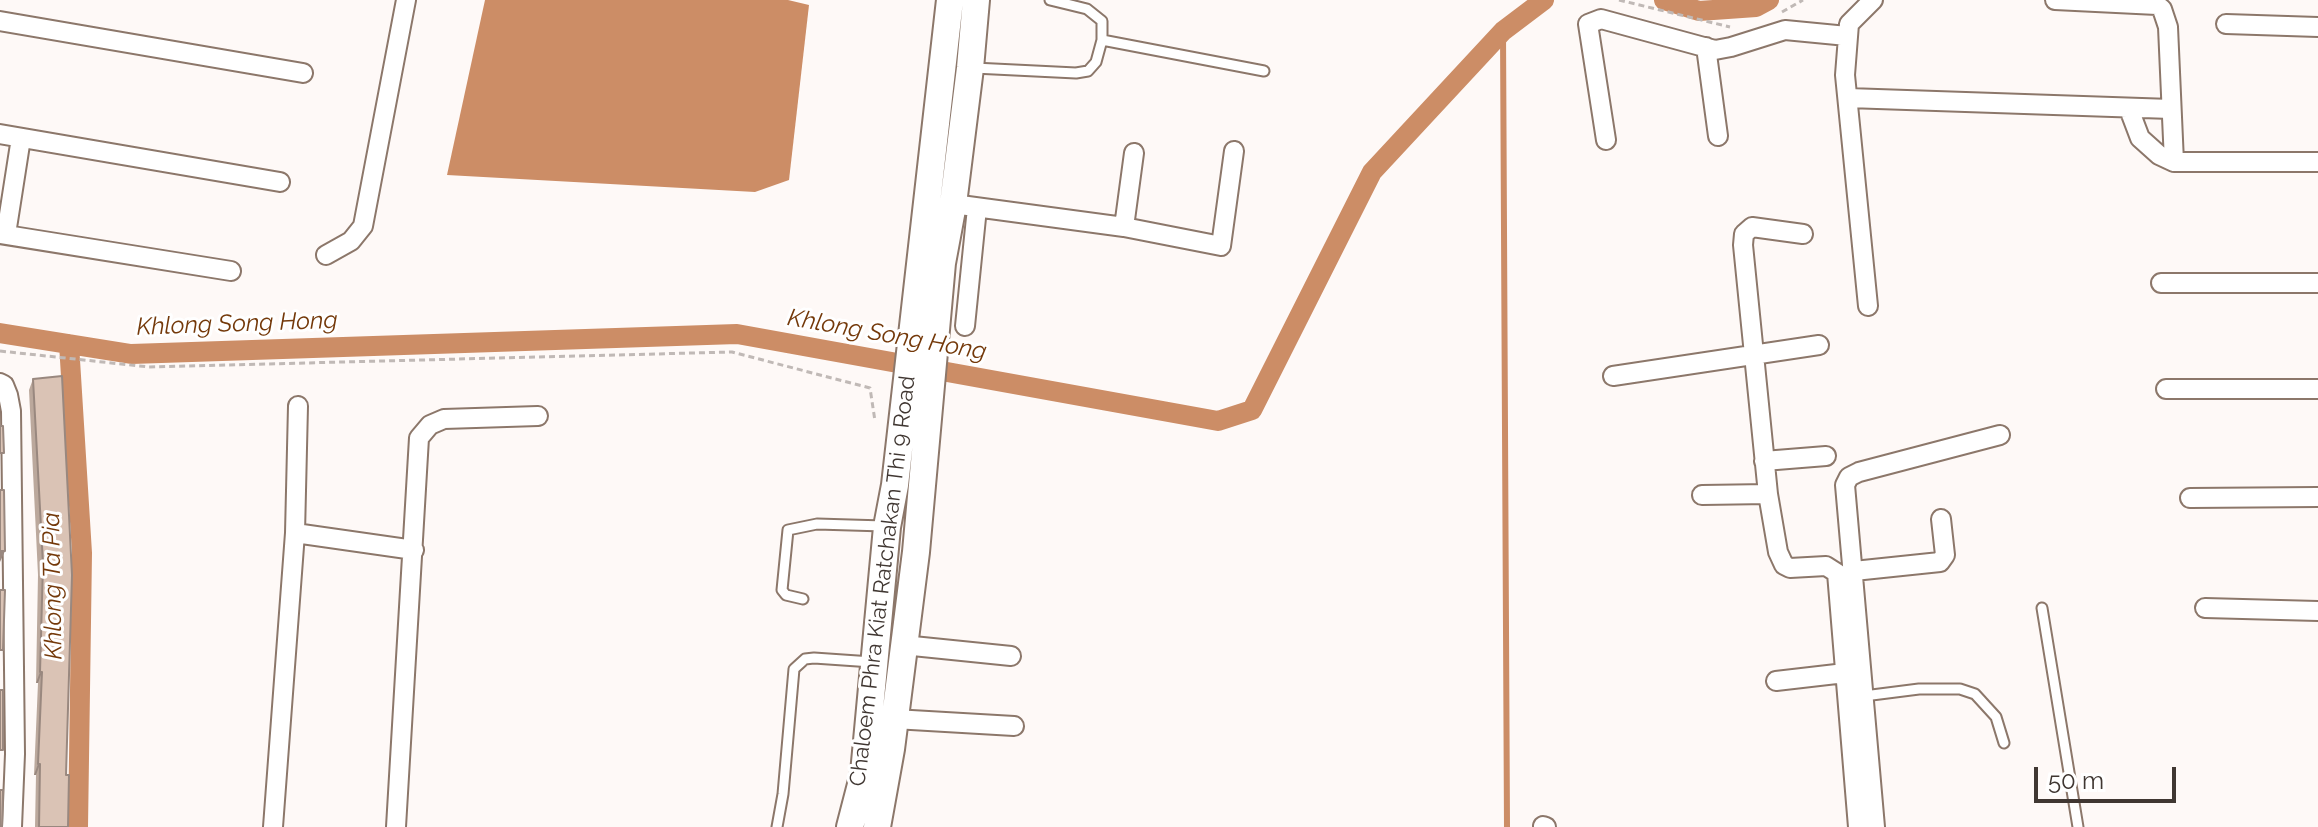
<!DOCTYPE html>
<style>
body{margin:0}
#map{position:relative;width:2318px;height:827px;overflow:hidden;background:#fef9f7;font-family:Raleway,sans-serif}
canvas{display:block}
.scale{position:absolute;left:2034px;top:767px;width:142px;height:36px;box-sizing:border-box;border:4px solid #403732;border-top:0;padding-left:10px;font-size:24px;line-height:28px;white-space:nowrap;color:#403732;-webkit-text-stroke:6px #fff;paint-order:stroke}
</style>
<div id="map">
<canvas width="2318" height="827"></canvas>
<div class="scale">50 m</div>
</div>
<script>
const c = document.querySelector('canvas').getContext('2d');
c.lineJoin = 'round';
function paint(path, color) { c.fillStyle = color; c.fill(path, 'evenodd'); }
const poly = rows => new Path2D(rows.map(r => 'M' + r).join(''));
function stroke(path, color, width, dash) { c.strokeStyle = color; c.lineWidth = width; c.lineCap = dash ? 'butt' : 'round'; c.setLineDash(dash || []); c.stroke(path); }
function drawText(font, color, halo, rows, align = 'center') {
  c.font = font + ' Raleway,sans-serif'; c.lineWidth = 6; c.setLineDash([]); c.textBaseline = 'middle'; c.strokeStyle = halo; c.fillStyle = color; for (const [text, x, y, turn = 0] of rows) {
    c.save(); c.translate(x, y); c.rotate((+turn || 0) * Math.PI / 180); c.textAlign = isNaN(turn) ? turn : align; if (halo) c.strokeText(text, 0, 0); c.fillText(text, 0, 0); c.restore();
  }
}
paint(poly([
 [485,0,788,0,809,5,789,180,755,192,447,175]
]), '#cc8d66');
stroke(poly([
 [1503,31,1507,827]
]), '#cc8d66', 6);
stroke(poly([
 [1664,0,1699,11,1756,7,1769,0],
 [0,333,131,354,737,334,1218,421,1252,410,1372,172,1503,31,1544,0],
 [69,344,82,553,78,827]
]), '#cc8d66', 20);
const service = poly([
 [1102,40,1264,71],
 [974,68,1076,73,1088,71,1096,62,1102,40,1102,21,1087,9,1050,0],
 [803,599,786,595,782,590,788,530,817,524,884,526],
 [2042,608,2078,827],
 [1864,696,1919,689,1960,689,1975,694,1996,717,2004,743],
 [777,827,783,794,794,669,805,659,814,658,872,662]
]);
const minor = poly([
 [2055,0,2157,5,2162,9,2168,27,2174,162],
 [0,21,303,73],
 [2226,24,2318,27],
 [1706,47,1718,136],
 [1848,98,2171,109],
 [2129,109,2140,138,2159,155,2174,162,2318,162],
 [0,134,280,182],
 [1606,140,1588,24,1601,19,1715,50,1731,47,1785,30,1847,36],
 [953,204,1124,227,1221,246,1234,151],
 [1124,227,1134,153],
 [0,234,231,271],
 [6,234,21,138],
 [1803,234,1752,227,1744,234,1743,245,1768,494,1778,552,1784,565,1790,568,1826,566,1837,573,1858,827],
 [326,255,351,241,363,226,406,0],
 [2161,283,2318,283],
 [1868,306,1845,75,1849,24,1873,0],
 [965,326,977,208],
 [1613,376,1819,345],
 [0,383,4,385,8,395,11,411,15,754,12,827],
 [2166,389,2318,389],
 [1764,461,1826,456],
 [1702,495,1768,494],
 [2190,498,2318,497],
 [295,533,414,550],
 [1854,571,1940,562,1945,555,1941,519],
 [2205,608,2318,611],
 [903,645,1011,656],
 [1776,681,1845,673],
 [894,719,1014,726],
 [1543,826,1546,827],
 [273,827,295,533,298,406],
 [396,827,419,438,430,425,444,419,538,416],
 [1875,827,1845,485,1849,477,1859,472,2000,435]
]);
const secondary = poly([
 [850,827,864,773,887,527,895,485,950,0],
 [877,827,891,749,916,552,942,263,953,204,970,68,976,0]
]);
stroke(service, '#8c776a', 13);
stroke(minor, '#8c776a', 22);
stroke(secondary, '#8c776a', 30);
stroke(poly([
 [1619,0,1730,27],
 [1782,12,1803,0],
 [0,351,149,367,732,352,870,388,875,421]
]), '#c0b9b6', 3, [6, 4]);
stroke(service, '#fff', 9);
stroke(minor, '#fff', 18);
stroke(secondary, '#fff', 26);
paint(poly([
 [33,379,66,775,68,827,35,827,36,775,34,775,38,683,36,683,38,575,29,390]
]), '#bba89c');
paint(poly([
 [0,551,5,551,0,562],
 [40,672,42,672,38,683,36,683],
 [38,764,40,764,36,775,34,775]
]), '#99887f');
const building = poly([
 [62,376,72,575,66,775,69,775,68,827,39,827,40,764,38,764,42,672,40,672,43,564,33,379,62,376],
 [0,426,3,426,4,453,0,453,0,426],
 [0,490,4,490,5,551,0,551,0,490],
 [0,590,5,590,3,650,0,650,0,590],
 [0,690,3,690,3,750,0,750,0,690],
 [0,790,3,790,2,827,0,827,0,790]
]);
paint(building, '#dac3b5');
stroke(building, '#99887f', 2);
drawText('22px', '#403732', '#fff', [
 ["Chaloem Phra Kiat Ratchakan Thi 9 Road",883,581,-83]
]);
drawText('italic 24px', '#74390a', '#fff', [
 ["Khlong Song Hong",237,324,-2],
 ["Khlong Song Hong",887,335,10],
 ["Khlong Ta Pia",53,586,-91]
]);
</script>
